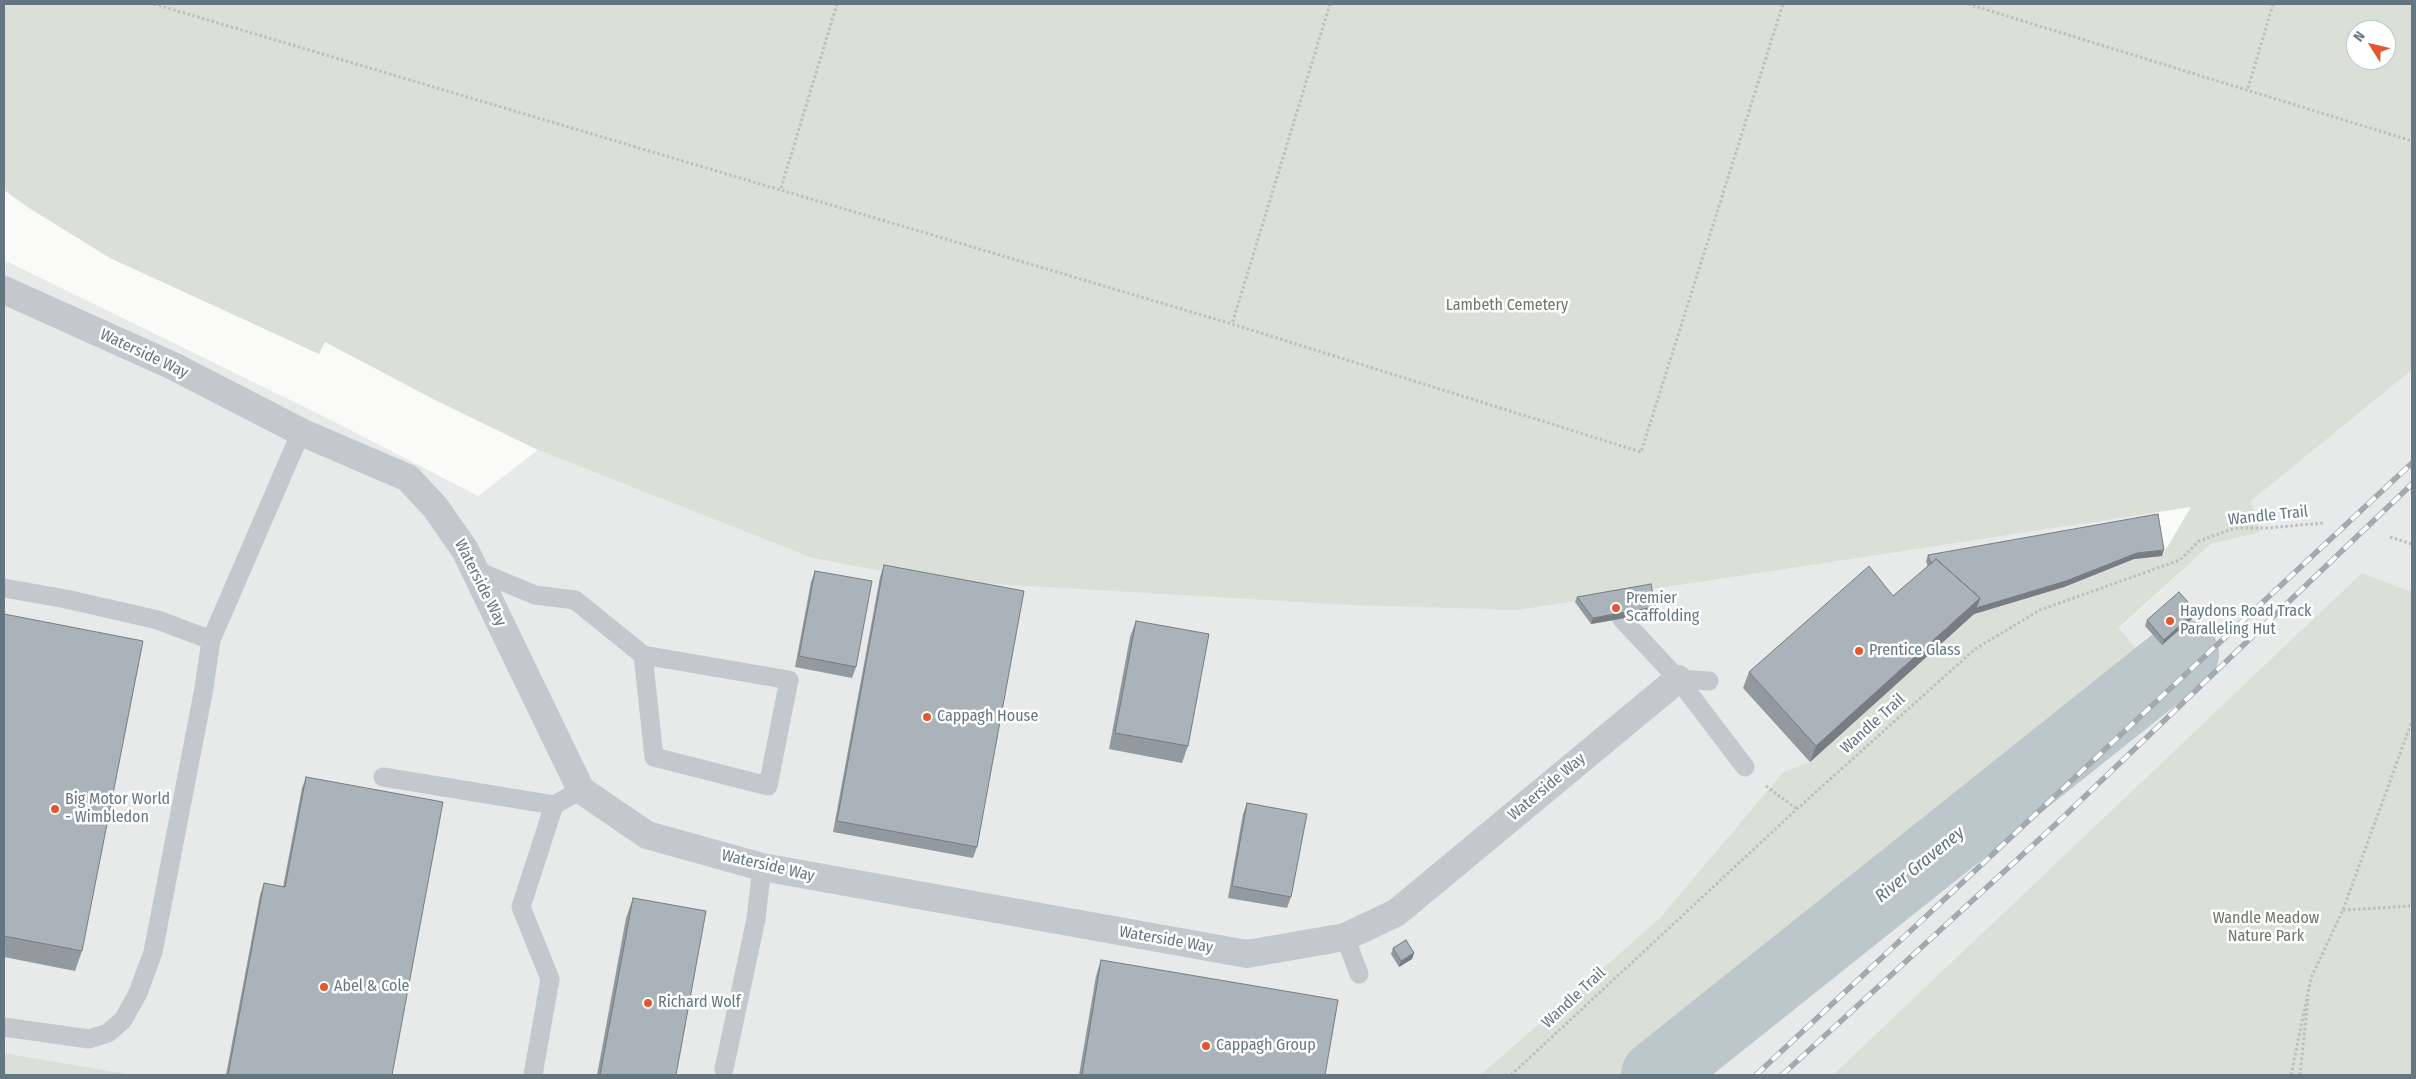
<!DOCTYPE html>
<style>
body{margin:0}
#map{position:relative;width:2416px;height:1079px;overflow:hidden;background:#fafaf8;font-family:"Fira Sans Condensed",sans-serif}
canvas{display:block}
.frame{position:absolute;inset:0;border:5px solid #657683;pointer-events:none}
.north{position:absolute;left:2346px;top:20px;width:50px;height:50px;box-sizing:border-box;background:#fff;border:1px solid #c1c8cd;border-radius:50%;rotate:306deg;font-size:14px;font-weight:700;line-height:20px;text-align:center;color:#657683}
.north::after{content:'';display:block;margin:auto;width:18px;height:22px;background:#e4572e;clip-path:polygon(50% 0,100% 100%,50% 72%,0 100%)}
</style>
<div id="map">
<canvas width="2416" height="1079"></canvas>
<div class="frame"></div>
<div class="north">N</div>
</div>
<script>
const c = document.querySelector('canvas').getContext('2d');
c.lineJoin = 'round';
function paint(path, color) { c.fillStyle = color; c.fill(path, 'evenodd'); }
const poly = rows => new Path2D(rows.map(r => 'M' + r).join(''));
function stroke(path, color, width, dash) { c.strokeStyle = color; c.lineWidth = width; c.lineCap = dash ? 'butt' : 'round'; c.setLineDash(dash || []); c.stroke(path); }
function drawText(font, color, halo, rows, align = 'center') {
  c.font = font + ' "Fira Sans Condensed",sans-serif'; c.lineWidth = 5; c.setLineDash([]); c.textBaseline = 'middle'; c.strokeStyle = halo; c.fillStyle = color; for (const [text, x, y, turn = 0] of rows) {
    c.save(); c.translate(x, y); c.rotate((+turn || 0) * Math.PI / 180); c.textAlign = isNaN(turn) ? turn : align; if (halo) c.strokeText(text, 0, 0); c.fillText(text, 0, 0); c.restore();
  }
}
paint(poly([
 [4,260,331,420,478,496,538,450,812,558,928,580,1649,590,2155,511,2156,520,1810,762,1783,772,1659,919,1480,1075,130,1075,4,1053],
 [2412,370,2412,588,1896,1075,1684,1075,2145,660,2119,629,2211,544,2261,532,2251,501]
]), '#e8e9e9');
paint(poly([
 [4,4,2412,4,2412,370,2251,501,2261,532,2211,544,2119,628,2145,660,1684,1075,1480,1075,1659,919,1783,772,1810,762,1974,614,2063,587,2134,559,2162,556,2191,507,1517,610,1351,605,928,580,812,558,538,450,437,401,325,342,319,354,110,258,29,208,4,190],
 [2356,30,2386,30,2386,60,2356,60],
 [2362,573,2409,591,2412,588,2412,1075,1833,1075],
 [4,1053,127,1074,130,1075,4,1075]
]), '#dadfd7');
stroke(poly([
 [1656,1075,2184,654]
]), '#bbc7cb', 70);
stroke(poly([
 [154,4,1232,324],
 [1330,4,1232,324,1641,452,1783,4],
 [1968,4,2412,141],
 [2248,88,2273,4],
 [781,188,837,4],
 [2390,537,2412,544],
 [1766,786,1797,809],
 [2343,910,2412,906],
 [1511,1075,1797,809,1975,649,2040,610,2180,560,2199,541,2235,528,2268,528,2323,523],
 [2291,1075,2311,978,2343,910,2412,721],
 [2300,1075,2308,999]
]), '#bbbfc2', 3, [2.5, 2.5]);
stroke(poly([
 [475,570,535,595,575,600,643,655,789,680,768,786,654,757,643,655],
 [4,588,66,599,158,620,211,640],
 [1621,618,1678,679,1745,767],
 [1678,679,1709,681],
 [383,777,554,805,581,790],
 [1345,937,1359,974],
 [4,1027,89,1039,108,1033,123,1020,138,993,153,952,204,688,211,640,301,432],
 [724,1069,756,919,762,867],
 [533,1075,550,979,521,907,554,805]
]), '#c3c8cc', 19);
stroke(poly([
 [4,290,173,366,301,432,408,478,435,507,465,550,581,790,647,835,762,867,1247,954,1345,937,1396,913,1678,679]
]), '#c3c8cc', 28);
const rail = poly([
 [1756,1075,2412,463],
 [1782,1075,2056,824,2412,484]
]);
stroke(rail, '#a2aab0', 5.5);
stroke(rail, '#fff', 4, [11]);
paint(poly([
 [1928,555,2162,556,2134,559,2064,587,1974,614,1810,762,1743,688,1749,672,1893,596,1928,567,1926,561],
 [884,565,977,847,973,858,833,832,880,577],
 [815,571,856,667,852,678,795,667,811,582],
 [1577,597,1653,613,1591,624,1575,602],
 [2196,611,2194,617,2162,645,2145,626,2147,620],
 [4,614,82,951,75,971,4,957],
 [1136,621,1188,746,1182,763,1109,749,1130,637],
 [306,777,392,1075,226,1075,260,895,264,883,283,887,302,788],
 [1247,803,1291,897,1287,908,1228,898,1243,814],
 [633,898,676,1075,597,1075,626,918],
 [1393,948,1414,953,1412,959,1399,967,1391,954],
 [1101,960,1325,1075,1079,1075,1096,976]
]), '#929a9f');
paint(poly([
 [2164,550,2162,556,2134,559,2064,587,1974,614,1810,762,1816,746,1980,598,2137,553],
 [1655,607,1653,613,1591,624,1593,618],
 [2196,611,2194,617,2162,645,2164,640],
 [1414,953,1412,959,1399,967,1401,961]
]), '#777d82');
const building = poly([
 [2158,514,2164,550,2137,553,2066,581,1976,608,1980,598,1936,559,1931,564,1928,555,2158,514],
 [1936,559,1980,598,1816,746,1749,672,1869,566,1893,596,1936,559],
 [884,565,1024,591,977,847,837,821,884,565],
 [815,571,872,581,856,667,799,656,815,571],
 [1651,584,1655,607,1593,618,1577,597,1651,584],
 [2179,592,2196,611,2164,640,2147,620,2179,592],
 [4,614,143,641,82,951,4,936,4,614],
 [1136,621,1209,634,1188,746,1115,733,1136,621],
 [306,777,443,802,392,1075,228,1075,264,883,285,887,306,777],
 [1247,803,1307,814,1291,897,1232,886,1247,803],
 [633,898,706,911,676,1075,600,1075,633,898],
 [1406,940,1414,953,1401,961,1393,948,1406,940],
 [1101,960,1338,1000,1325,1075,1082,1075,1101,960]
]);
paint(building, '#aab3b9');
stroke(building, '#777d82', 1);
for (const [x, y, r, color] of [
 [1616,608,5,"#e4572e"],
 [2170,621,5,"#e4572e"],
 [1859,651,5,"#e4572e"],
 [927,717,5,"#e4572e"],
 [55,809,5,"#e4572e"],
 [324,987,5,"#e4572e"],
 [648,1003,5,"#e4572e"],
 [1206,1046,5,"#e4572e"]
]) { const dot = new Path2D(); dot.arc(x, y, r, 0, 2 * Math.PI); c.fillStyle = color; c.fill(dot); stroke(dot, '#fff', 2); }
drawText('16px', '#687a64', '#fff', [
 ["Lambeth Cemetery",1507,306],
 ["Wandle Meadow",2266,919],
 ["Nature Park",2266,937]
]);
drawText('16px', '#657683', '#fff', [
 ["Waterside Way",144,354,25],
 ["Wandle Trail",2268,516,-6],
 ["Waterside Way",480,583,63],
 ["Wandle Trail",1873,724,-42],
 ["Waterside Way",1547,787,-40],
 ["Waterside Way",768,866,13],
 ["Waterside Way",1166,940,10],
 ["Wandle Trail",1574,998,-43]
]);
drawText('16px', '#657683', '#fff', [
 ["Premier",1626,599],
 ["Scaffolding",1626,617],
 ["Haydons Road Track",2180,612],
 ["Paralleling Hut",2180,630],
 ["Prentice Glass",1869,651],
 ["Cappagh House",937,717],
 ["Big Motor World",65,800],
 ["- Wimbledon",65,818],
 ["Abel & Cole",334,987],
 ["Richard Wolf",658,1003],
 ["Cappagh Group",1216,1046]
], 'left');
drawText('italic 18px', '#60757c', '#fff', [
 ["River Graveney",1920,865,-39]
]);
</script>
